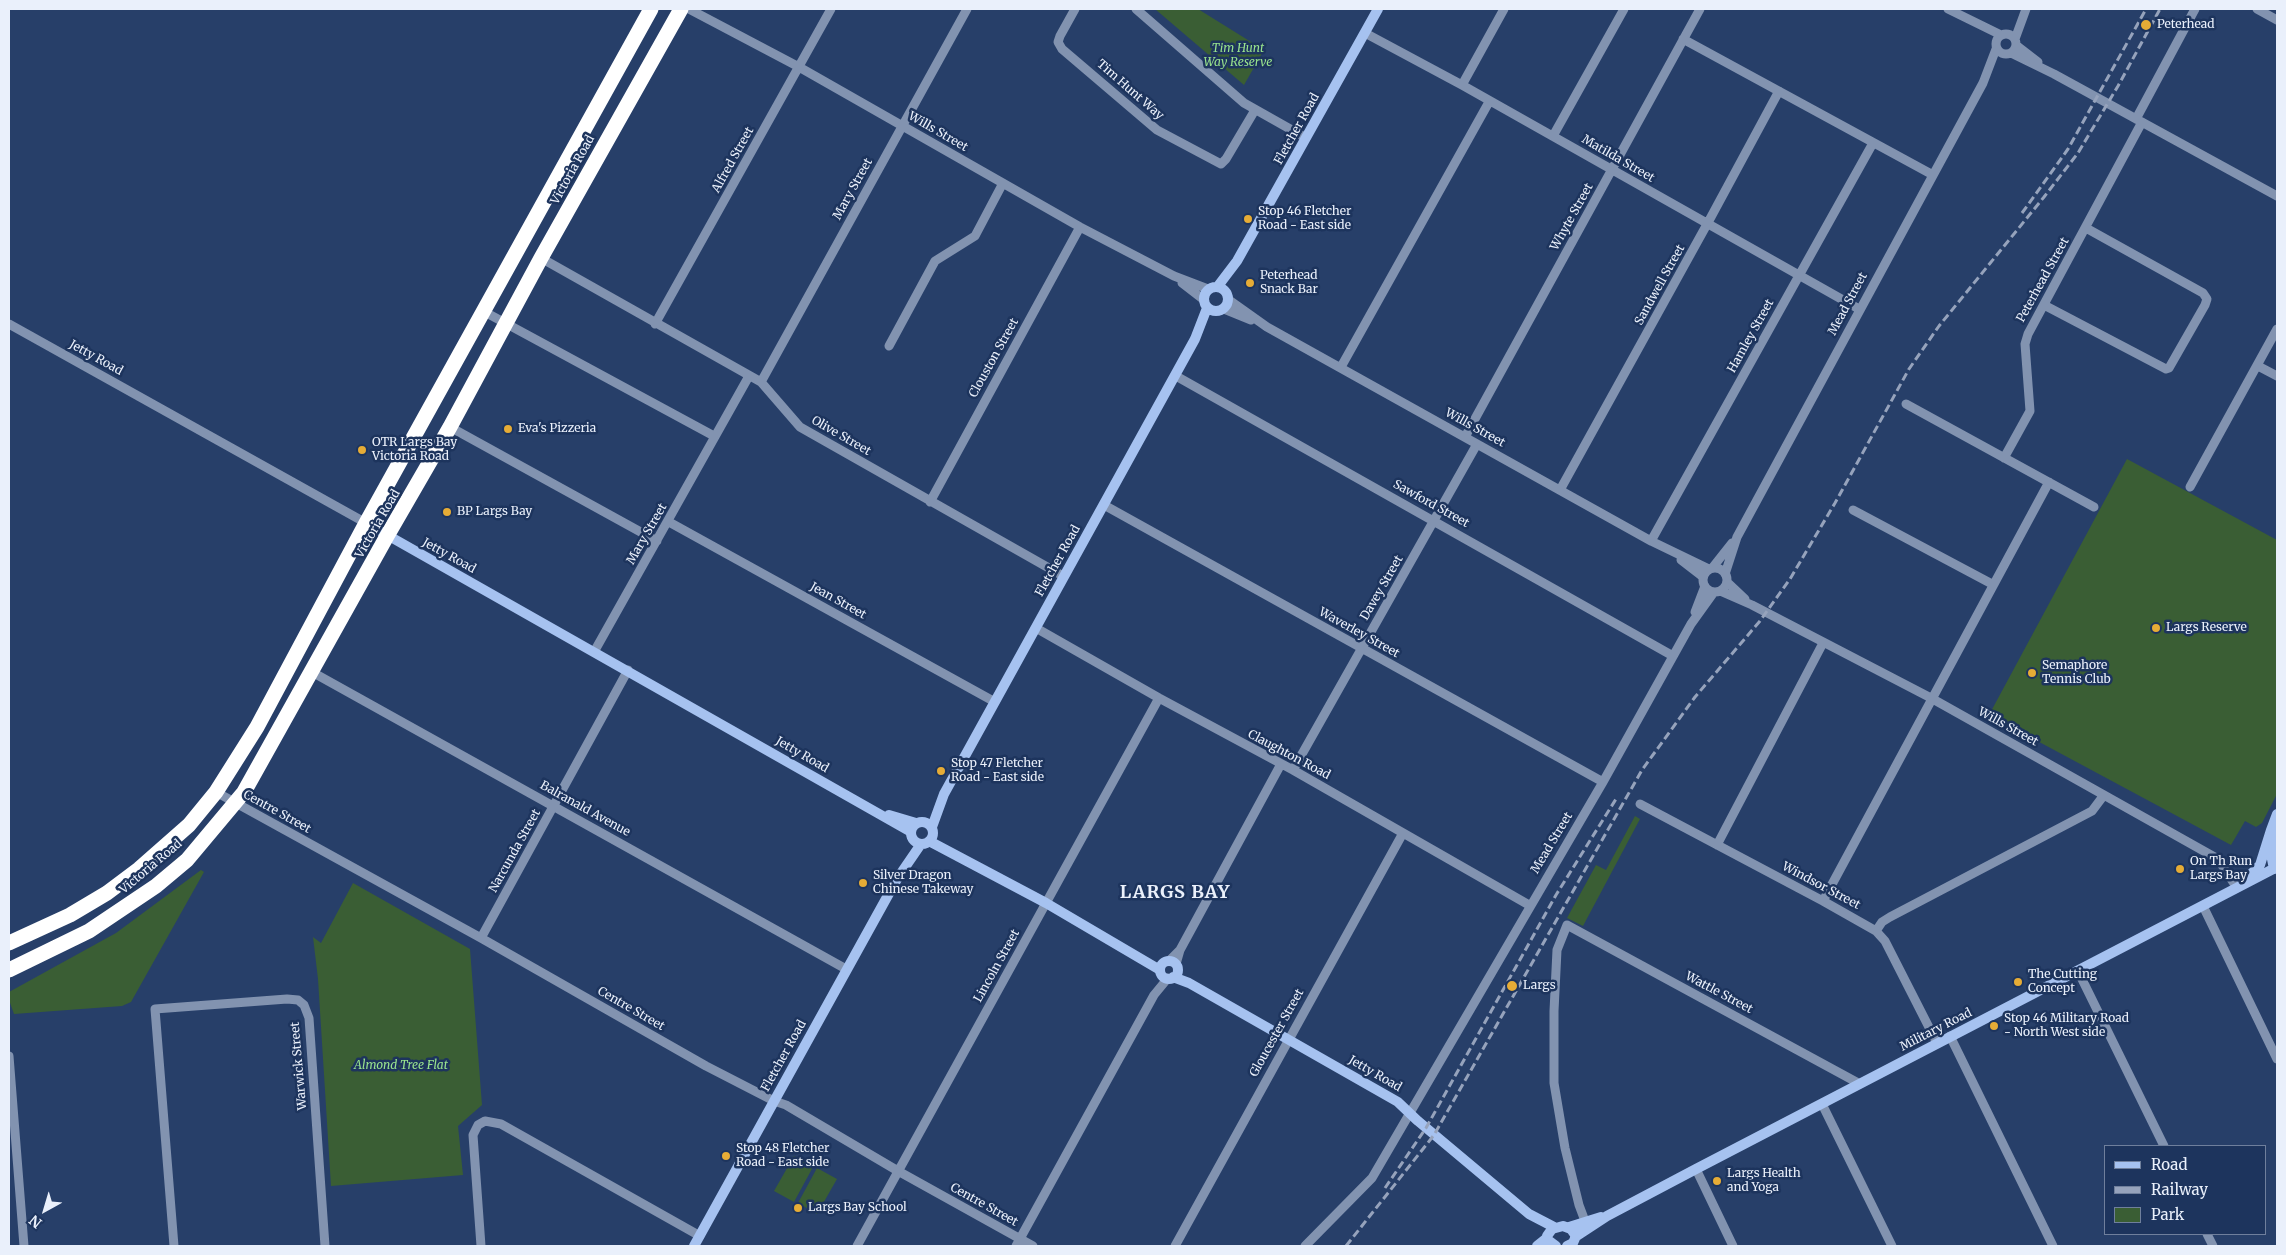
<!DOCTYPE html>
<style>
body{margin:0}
#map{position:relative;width:2286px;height:1255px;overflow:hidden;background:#273f69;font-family:Merriweather,serif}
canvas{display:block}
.frame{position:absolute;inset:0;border:10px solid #eaf0fb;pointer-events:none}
.legend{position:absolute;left:2104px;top:1145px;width:162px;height:90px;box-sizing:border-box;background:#1d345d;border:1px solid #6f7f9c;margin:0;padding:6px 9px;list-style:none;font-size:15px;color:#eaf0fb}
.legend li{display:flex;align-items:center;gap:10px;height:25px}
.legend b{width:25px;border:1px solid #6f7f9c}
.north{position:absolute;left:20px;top:1185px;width:50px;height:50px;-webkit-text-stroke:4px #1d345d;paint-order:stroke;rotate:219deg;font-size:14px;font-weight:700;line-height:20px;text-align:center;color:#eaf0fb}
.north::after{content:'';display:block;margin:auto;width:18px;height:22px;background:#eaf0fb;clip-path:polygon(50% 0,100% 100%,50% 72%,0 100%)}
</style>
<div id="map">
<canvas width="2286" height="1255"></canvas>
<div class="frame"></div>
<ul class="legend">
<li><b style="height:6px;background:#a6c2f0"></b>Road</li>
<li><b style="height:6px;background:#96a3bc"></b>Railway</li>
<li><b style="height:14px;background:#3a5e34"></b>Park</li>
</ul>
<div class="north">N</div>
</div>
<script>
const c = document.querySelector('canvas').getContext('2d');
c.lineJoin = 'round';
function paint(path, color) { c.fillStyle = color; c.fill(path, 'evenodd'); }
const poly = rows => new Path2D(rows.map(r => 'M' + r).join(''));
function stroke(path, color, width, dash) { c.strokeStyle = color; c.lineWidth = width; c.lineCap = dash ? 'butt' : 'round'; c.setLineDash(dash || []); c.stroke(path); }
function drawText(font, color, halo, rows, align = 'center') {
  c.font = font + ' Merriweather,serif'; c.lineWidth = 5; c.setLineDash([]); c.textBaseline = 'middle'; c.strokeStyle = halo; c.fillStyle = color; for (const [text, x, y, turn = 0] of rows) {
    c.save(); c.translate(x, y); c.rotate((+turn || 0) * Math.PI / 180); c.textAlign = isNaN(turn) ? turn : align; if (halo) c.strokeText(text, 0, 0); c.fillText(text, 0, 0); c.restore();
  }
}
paint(poly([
 [1155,9,1198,9,1264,50,1244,85],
 [2127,459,2277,540,2277,794,2262,823,2256,827,2245,821,2231,845,1989,715],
 [1635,816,1640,819,1583,926,1567,918,1596,865,1606,870],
 [201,870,204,872,131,1002,122,1006,14,1014,9,1000,9,992,116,933],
 [353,883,470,949,482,1105,458,1126,463,1175,331,1186,318,979,313,937,321,943],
 [794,1156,813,1167,794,1202,774,1191],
 [817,1168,837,1179,817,1214,798,1203]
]), '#3a5e34');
stroke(poly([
 [689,9,799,67,1080,227,1174,276,1208,289],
 [1075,9,1060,36,1058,42,1062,49,1157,130,1221,164,1226,159,1255,110],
 [1136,9,1244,103,1306,138],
 [1948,9,2001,35],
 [2257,9,2277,20],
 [1365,33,1462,85,1859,309],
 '1996 44a10 10 0 1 1 20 0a10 10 0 1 1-20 0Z',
 [1683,39,1933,175],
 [2015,39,2026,9],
 [2016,45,2038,62],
 [2011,53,2054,74,2277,196],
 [1462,85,1504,9],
 [2136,119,2195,9],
 [1553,136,1624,9],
 [541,258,761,382,800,427,1063,576],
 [1182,283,1204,300],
 [1229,300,1267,327,1651,541,1709,569],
 [2044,305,2166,369,2169,368,2205,305,2207,299,2203,293,2086,228],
 [1224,309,1251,320],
 [483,311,714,436],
 [9,324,366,523],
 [655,324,831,9],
 [889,346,935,261,975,236,1003,183],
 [2258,366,2277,376],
 [1341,367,1489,102],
 [1176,376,1673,656],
 [761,382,967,9],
 [1906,404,2094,507],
 [450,427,657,541],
 [1465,437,1700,9],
 [2004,458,2030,411,2025,344,2028,334,2142,122],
 [2190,487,2277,329],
 [1560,490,1711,217,1779,91],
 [930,502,1080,227],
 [1104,505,1603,782],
 [1853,510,1992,584],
 [669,522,995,702],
 [1651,541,1873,143],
 [1681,560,1703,577],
 [1713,567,1732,543],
 '1703 580a12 12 0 1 1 24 0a12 12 0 1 1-24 0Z',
 [1725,574,1737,537,1983,83,1996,49],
 [1727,582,1745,599],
 [1720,591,1752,605,1931,698,2218,859,2237,888],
 [1695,612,1705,586],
 [1036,628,1159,698,1293,770,1529,905],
 [594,652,749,376],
 [312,672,846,969],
 [1293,770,1477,444],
 [216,792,481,938,706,1066,774,1101,786,1105,898,1171,1033,1246],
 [1640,804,1823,901,1876,931,1885,941,1937,1043],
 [1717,845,1823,643],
 [1823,901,2049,482],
 [2203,906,2277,1059],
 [1876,931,1882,922,1890,917,2092,811,2104,795],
 [481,938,628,670],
 [1169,961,1180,950],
 [1176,964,1180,950,1281,764],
 [2078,971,2164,1146],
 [1950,1036,2053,1246],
 [9,1056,24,1246],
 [1822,1104,1892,1246],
 [1696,1169,1733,1246],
 [1585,1221,1579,1205,1565,1148,1554,1083,1554,1011,1557,950,1567,925,1860,1084],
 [2207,1234,2213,1246],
 [174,1246,155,1009,287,999,298,1000,304,1005,309,1018,325,1246],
 [481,1246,473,1135,478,1125,485,1121,501,1124,700,1236],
 [857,1246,1159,698],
 [1016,1246,1154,995,1168,978],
 [1175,1246,1403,833],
 [1305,1246,1372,1178,1603,782,1691,624,1714,592]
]), '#8293b0', 9);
stroke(poly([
 [1218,286,1237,261,1378,9],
 '1204 299a12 12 0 1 1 24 0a12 12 0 1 1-24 0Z',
 [366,523,911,832],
 [889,815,916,823],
 '911 833a11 11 0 1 1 22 0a11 11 0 1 1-22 0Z',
 [932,827,944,794,1195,339,1207,308],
 [929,841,1046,903,1160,970],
 [2274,869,2271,854,2271,830,2277,814],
 [2244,881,2260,865,2271,830],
 '1160 970a9 9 0 1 1 18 0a9 9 0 1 1-18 0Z',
 [1173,977,1189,983,1398,1102,1418,1121,1529,1214,1554,1227],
 [1569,1227,1601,1217],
 [1575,1237,1607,1216,1696,1169,2277,867],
 [694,1246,897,879,921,844],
 [1537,1246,1547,1238],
 [1556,1246,1548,1240,1547,1236,1552,1229,1563,1226,1571,1229,1576,1236,1573,1243,1567,1246]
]), '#a6c2f0', 10);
stroke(poly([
 [9,943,70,915,107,893,139,869,189,825,216,792,257,727,366,523,651,9],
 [9,970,89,931,156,886,187,860,244,792,387,536,450,427,541,258,681,9]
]), '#fff', 15);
stroke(poly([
 [2022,213,2068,149,2146,9],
 [1385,1188,1426,1128,1556,895,1616,799],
 [1346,1246,1434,1135,1642,770,1695,697,1760,621,1790,579,1835,503,1909,369,1939,326,2044,197,2078,153,2118,86,2160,9]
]), '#96a3bc', 3, [8, 4]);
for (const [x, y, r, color] of [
 [2146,25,6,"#e6ac36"],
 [1248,219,5,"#e6ac36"],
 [1250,283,5,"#e6ac36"],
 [508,429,5,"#e6ac36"],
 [362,450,5,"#e6ac36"],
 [447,512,5,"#e6ac36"],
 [2156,628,5,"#e6ac36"],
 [2032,673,5,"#e6ac36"],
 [941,771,5,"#e6ac36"],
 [2180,869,5,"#e6ac36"],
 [863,883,5,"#e6ac36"],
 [2018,982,5,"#e6ac36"],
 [1512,986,6,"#e6ac36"],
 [1994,1026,5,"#e6ac36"],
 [726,1156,5,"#e6ac36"],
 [1717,1181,5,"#e6ac36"],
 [798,1208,5,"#e6ac36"]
]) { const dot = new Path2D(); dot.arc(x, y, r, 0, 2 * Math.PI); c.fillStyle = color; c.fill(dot); stroke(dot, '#1d345d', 2); }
drawText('12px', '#eaf0fb', '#1d345d', [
 ["Peterhead",2157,25],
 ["Stop 46 Fletcher",1258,212],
 ["Road - East side",1258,226],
 ["Peterhead",1260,276],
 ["Snack Bar",1260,290],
 ["Eva's Pizzeria",518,429],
 ["OTR Largs Bay",372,443],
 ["Victoria Road",372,457],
 ["BP Largs Bay",457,512],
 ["Largs Reserve",2166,628],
 ["Semaphore",2042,666],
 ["Tennis Club",2042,680],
 ["Stop 47 Fletcher",951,764],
 ["Road - East side",951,778],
 ["On Th Run",2190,862],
 ["Largs Bay",2190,876],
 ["Silver Dragon",873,876],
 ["Chinese Takeway",873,890],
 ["The Cutting",2028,975],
 ["Concept",2028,989],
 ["Largs",1523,986],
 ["Stop 46 Military Road",2004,1019],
 ["- North West side",2004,1033],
 ["Stop 48 Fletcher",736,1149],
 ["Road - East side",736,1163],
 ["Largs Health",1727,1174],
 ["and Yoga",1727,1188],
 ["Largs Bay School",808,1208]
], 'left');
drawText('italic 12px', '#99e38d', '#1d345d', [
 ["Tim Hunt",1238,49],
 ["Way Reserve",1238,63],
 ["Almond Tree Flat",401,1066]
]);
drawText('12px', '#eaf0fb', '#1d345d', [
 ["Tim Hunt Way",1130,90,41],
 ["Fletcher Road",1297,129,-61],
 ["Wills Street",938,132,30],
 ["Matilda Street",1618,159,30],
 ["Alfred Street",733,160,-61],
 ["Victoria Road",573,170,-61],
 ["Mary Street",853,189,-61],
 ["Whyte Street",1572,217,-61],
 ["Peterhead Street",2043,280,-61],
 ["Sandwell Street",1660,285,-61],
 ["Mead Street",1848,304,-62],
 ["Hamley Street",1751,336,-61],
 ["Jetty Road",96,358,29],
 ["Clouston Street",994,358,-61],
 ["Wills Street",1475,428,29],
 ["Olive Street",841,436,30],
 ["Sawford Street",1431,504,29],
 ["Victoria Road",378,524,-60],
 ["Mary Street",647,534,-60],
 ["Jetty Road",449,556,29],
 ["Fletcher Road",1058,561,-61],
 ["Davey Street",1382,588,-60],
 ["Jean Street",838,601,29],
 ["Waverley Street",1359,633,29],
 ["Wills Street",2008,727,29],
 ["Jetty Road",802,755,30],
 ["Claughton Road",1289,755,28],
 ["Balranald Avenue",585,809,29],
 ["Centre Street",277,812,29],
 ["Mead Street",1552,843,-59],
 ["Narcunda Street",515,851,-61],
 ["Victoria Road",151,867,-40],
 ["Windsor Street",1821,886,28],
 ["Lincoln Street",997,966,-61],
 ["Wattle Street",1719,993,28],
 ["Centre Street",631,1009,30],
 ["Military Road",1936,1030,-27],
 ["Gloucester Street",1277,1033,-61],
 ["Fletcher Road",784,1056,-61],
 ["Warwick Street",299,1066,-95],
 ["Jetty Road",1375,1074,30],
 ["Centre Street",984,1205,29]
]);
c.letterSpacing = '1px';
drawText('bold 18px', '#eaf0fb', '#1d345d', [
 ["LARGS BAY",1175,893]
]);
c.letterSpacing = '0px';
</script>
